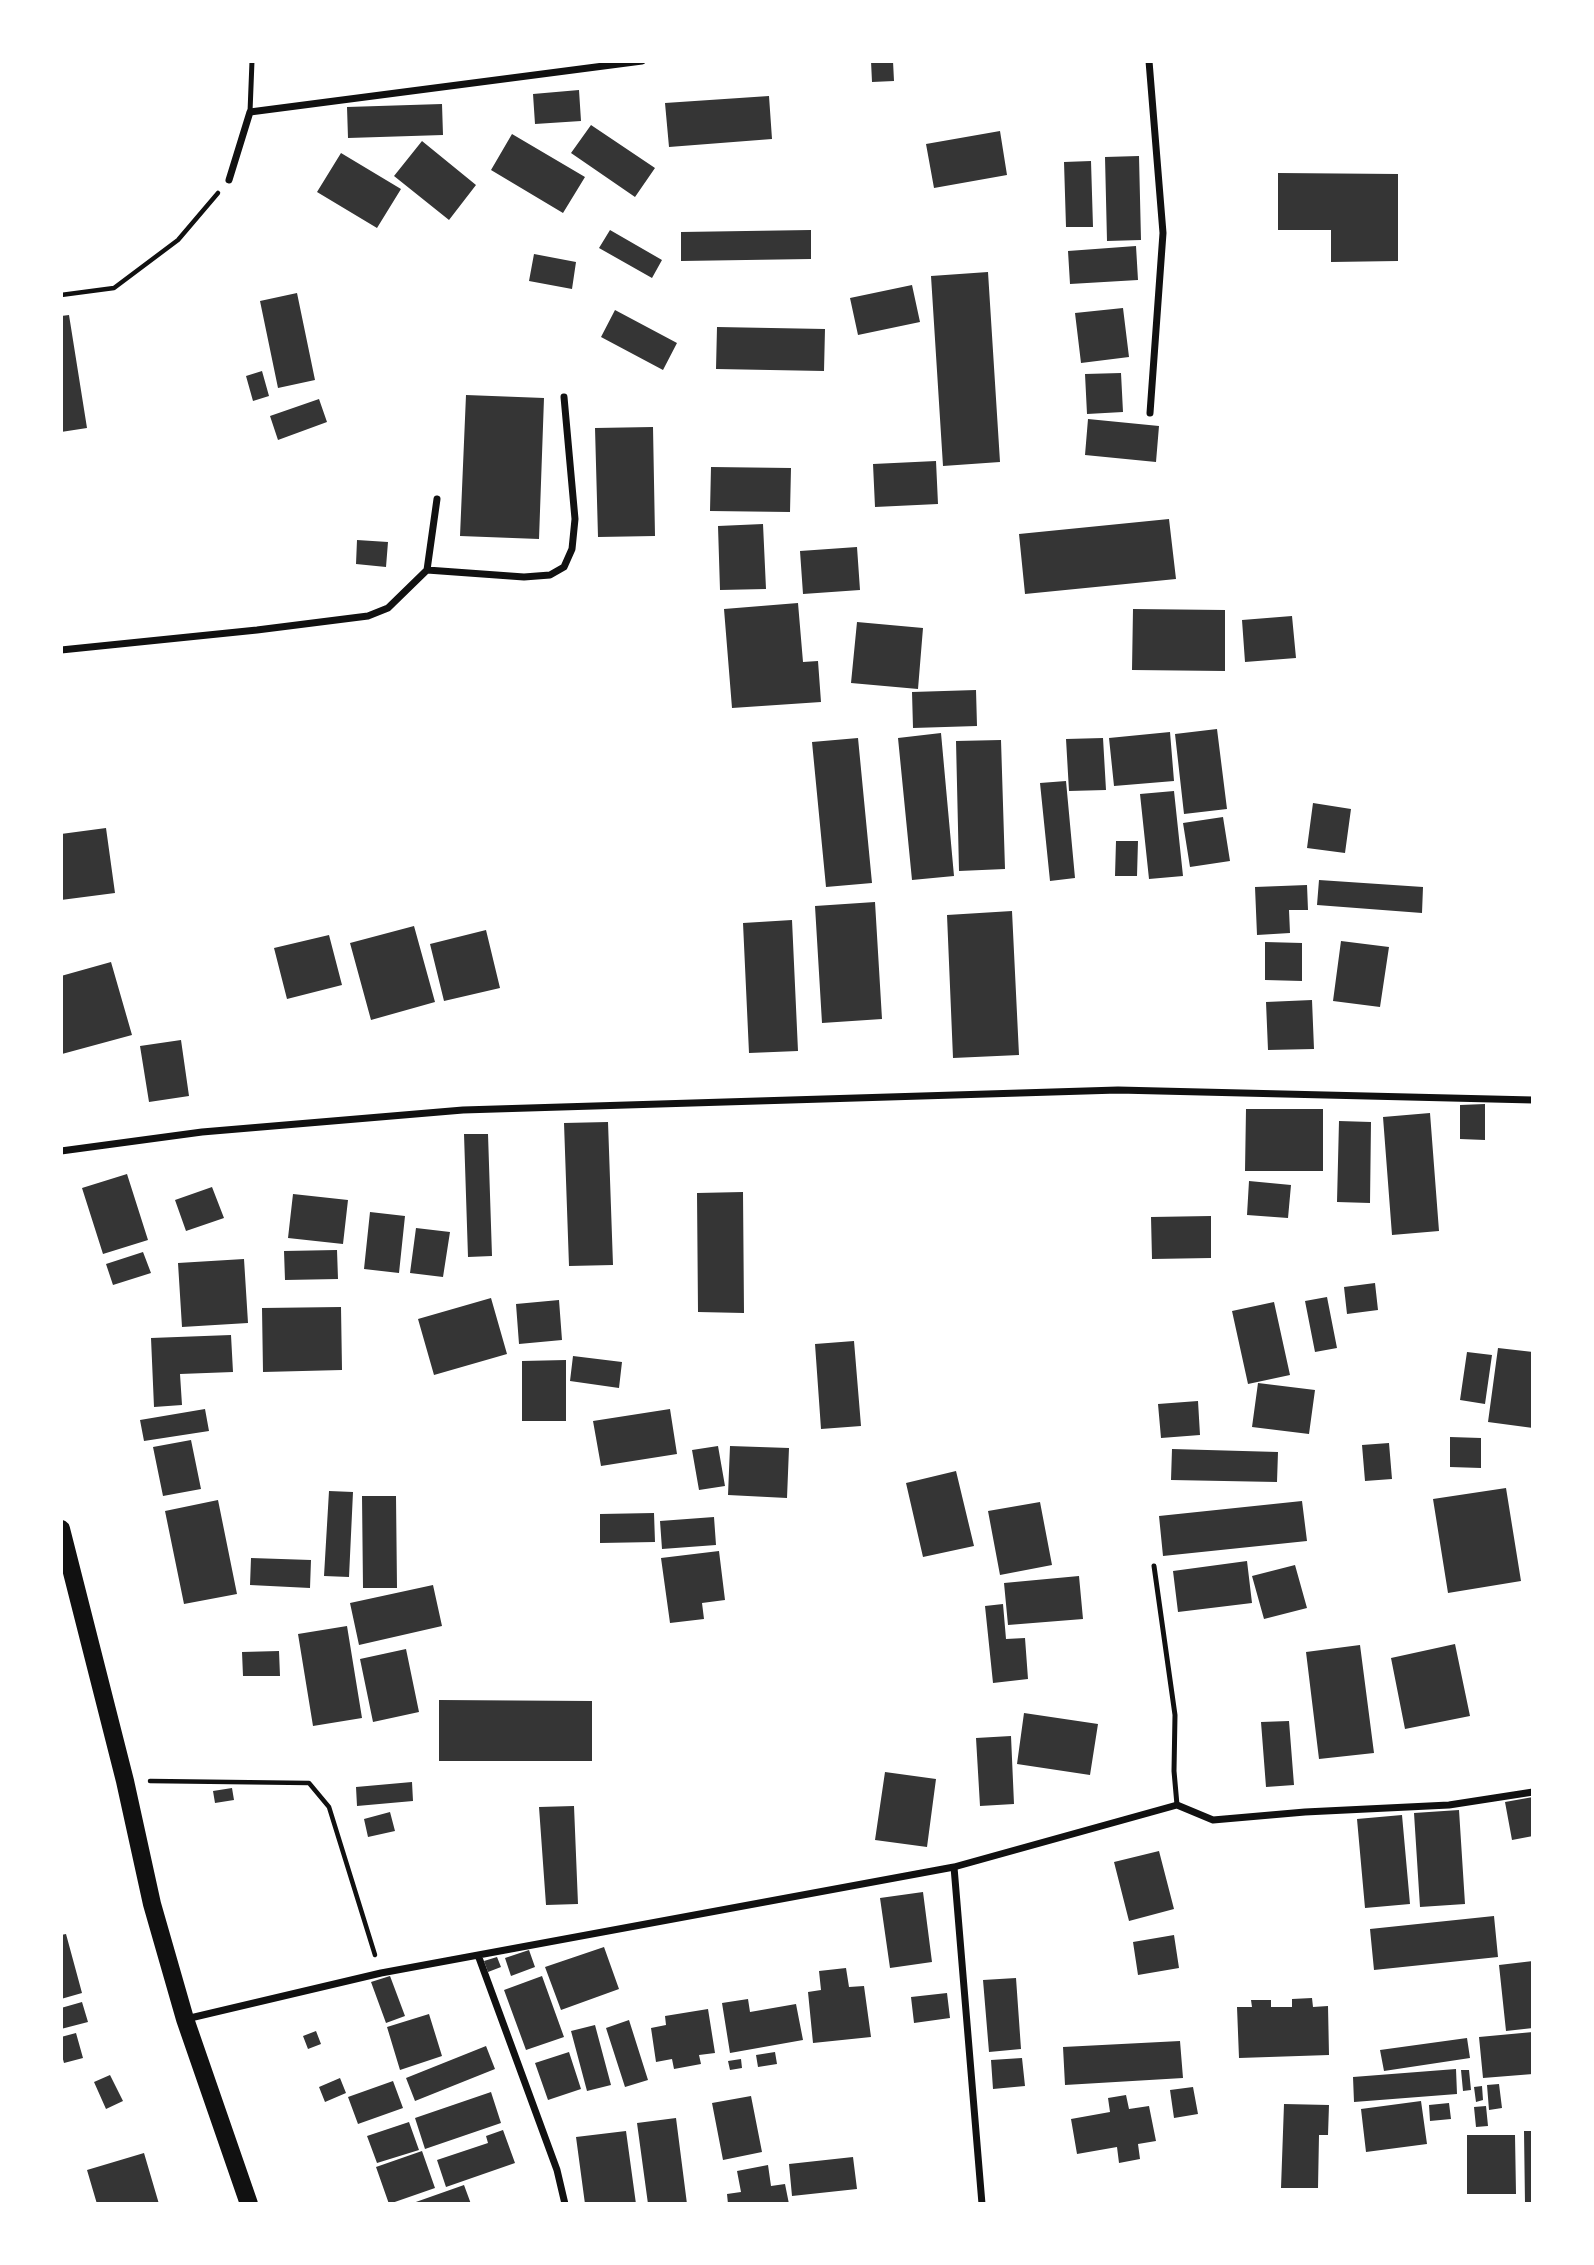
<!DOCTYPE html>
<style>
body{margin:0}
#map{position:relative;width:1594px;height:2265px;overflow:hidden;background:#fff;font-family:Figtree,sans-serif}
canvas{display:block}
.frame{position:absolute;inset:0;border:63px solid #fff;pointer-events:none}
</style>
<div id="map">
<canvas width="1594" height="2265"></canvas>
<div class="frame"></div>
</div>
<script>
const c = document.querySelector('canvas').getContext('2d');
c.lineJoin = 'round';
function paint(path, color) { c.fillStyle = color; c.fill(path, 'evenodd'); }
const poly = rows => new Path2D(rows.map(r => 'M' + r).join(''));
function stroke(path, color, width, dash) { c.strokeStyle = color; c.lineWidth = width; c.lineCap = dash ? 'butt' : 'round'; c.setLineDash(dash || []); c.stroke(path); }
paint(poly([
 [871,61,893,61,894,81,872,82],
 [579,90,581,121,535,124,533,94],
 [769,96,772,139,669,147,665,103],
 [442,104,443,135,348,138,347,107],
 [591,125,655,168,635,197,571,153],
 [1000,131,1007,175,934,188,926,144],
 [512,134,585,177,563,213,491,170],
 [422,141,476,185,449,220,394,176],
 [341,153,401,189,377,228,317,192],
 [1139,156,1141,240,1107,241,1105,157],
 [1091,161,1093,227,1066,227,1064,162],
 [1278,173,1398,174,1398,261,1331,262,1331,230,1278,230],
 [610,230,662,260,652,278,599,248],
 [811,230,811,259,681,261,681,232],
 [1136,246,1138,280,1070,284,1068,251],
 [534,254,576,262,572,289,529,281],
 [988,272,1000,462,943,466,931,276],
 [912,285,920,322,858,335,850,298],
 [297,293,315,380,278,388,260,301],
 [1123,308,1129,357,1081,363,1075,313],
 [615,310,677,343,663,370,601,337],
 [69,315,87,428,61,432,61,316],
 [717,327,825,329,824,371,716,369],
 [262,371,269,396,253,401,246,376],
 [1121,373,1123,412,1087,414,1085,374],
 [466,395,544,398,539,539,460,536],
 [319,399,327,422,278,440,270,416],
 [1088,419,1159,426,1156,462,1085,455],
 [653,427,655,536,598,537,595,428],
 [936,461,938,504,875,507,873,464],
 [711,467,791,468,790,512,710,511],
 [1169,519,1176,579,1025,594,1019,534],
 [763,524,766,589,720,590,718,526],
 [357,540,388,542,386,567,356,564],
 [857,547,860,590,803,594,800,551],
 [798,603,803,662,818,661,821,702,732,708,724,609],
 [1133,609,1225,610,1225,671,1132,670],
 [1292,616,1296,658,1245,662,1242,620],
 [857,622,923,628,918,689,851,683],
 [976,690,977,726,913,728,912,692],
 [1217,729,1227,809,1184,814,1175,734],
 [1170,732,1174,781,1114,786,1109,738],
 [941,733,954,876,912,880,898,738],
 [858,738,872,883,826,887,812,742],
 [1103,738,1106,790,1069,791,1066,739],
 [1001,740,1005,869,959,871,956,741],
 [1066,781,1075,878,1050,881,1040,783],
 [1174,791,1183,876,1149,879,1140,794],
 [1313,803,1351,809,1345,853,1307,848],
 [1223,817,1230,861,1190,867,1183,823],
 [106,828,115,893,61,900,61,834],
 [1116,841,1138,841,1137,876,1115,876],
 [1319,880,1423,887,1422,913,1317,905],
 [1307,885,1308,910,1289,910,1290,933,1257,935,1255,887],
 [875,902,882,1019,822,1023,815,906],
 [1012,911,1019,1055,953,1058,947,915],
 [792,920,798,1051,749,1053,743,923],
 [414,926,435,1002,371,1020,350,943],
 [486,930,500,988,444,1001,430,944],
 [329,935,342,985,287,999,274,948],
 [1341,941,1389,947,1380,1007,1333,1001],
 [1265,942,1302,943,1302,981,1265,980],
 [111,962,132,1035,62,1054,61,976],
 [1312,1000,1314,1049,1268,1050,1266,1002],
 [181,1040,189,1096,149,1102,140,1046],
 [1485,1104,1485,1140,1460,1139,1460,1105],
 [1246,1109,1323,1109,1323,1171,1245,1171],
 [1430,1113,1439,1231,1392,1235,1383,1117],
 [1339,1121,1371,1122,1370,1203,1337,1202],
 [608,1122,613,1265,569,1266,564,1123],
 [464,1134,488,1134,492,1256,468,1257],
 [127,1174,148,1240,103,1254,82,1188],
 [1249,1181,1291,1185,1288,1218,1247,1215],
 [212,1187,224,1218,186,1231,175,1200],
 [743,1192,744,1313,698,1312,697,1193],
 [293,1194,348,1200,343,1244,288,1238],
 [370,1212,405,1216,399,1273,364,1269],
 [1211,1216,1211,1258,1152,1259,1151,1217],
 [416,1228,450,1232,443,1277,410,1273],
 [337,1250,338,1279,285,1280,284,1251],
 [143,1252,151,1273,113,1285,106,1264],
 [244,1259,248,1323,182,1327,178,1263],
 [1375,1283,1378,1310,1347,1314,1344,1287],
 [1327,1297,1337,1348,1315,1352,1305,1301],
 [491,1298,507,1354,434,1375,418,1319],
 [559,1300,562,1340,519,1344,516,1304],
 [1274,1302,1290,1375,1248,1384,1232,1311],
 [341,1307,342,1370,263,1372,262,1308],
 [231,1335,233,1372,180,1374,182,1405,154,1407,151,1338],
 [854,1341,861,1426,821,1429,815,1344],
 [1498,1348,1533,1352,1533,1428,1488,1422],
 [1467,1352,1492,1355,1485,1404,1460,1400],
 [573,1356,622,1362,619,1388,570,1381],
 [566,1360,566,1421,522,1421,522,1361],
 [1258,1383,1315,1390,1309,1434,1252,1427],
 [1198,1401,1200,1435,1161,1438,1158,1404],
 [205,1409,209,1431,144,1441,140,1420],
 [670,1409,677,1454,601,1466,593,1421],
 [1450,1437,1481,1438,1481,1468,1450,1467],
 [191,1440,201,1489,163,1496,153,1447],
 [1389,1443,1392,1479,1365,1481,1362,1445],
 [718,1446,725,1486,699,1490,692,1450],
 [730,1446,789,1448,787,1498,728,1495],
 [1172,1449,1278,1452,1277,1482,1171,1480],
 [956,1471,974,1546,923,1557,906,1483],
 [1506,1488,1521,1581,1448,1593,1433,1499],
 [329,1491,353,1492,349,1577,324,1576],
 [362,1496,396,1496,397,1588,363,1588],
 [218,1500,237,1594,184,1604,165,1511],
 [1302,1501,1307,1541,1163,1556,1159,1516],
 [1040,1502,1052,1565,1000,1575,988,1511],
 [654,1513,655,1542,600,1543,600,1514],
 [714,1517,716,1545,662,1549,660,1521],
 [719,1551,725,1600,702,1603,704,1619,670,1623,661,1558],
 [251,1558,311,1560,310,1588,250,1585],
 [1247,1561,1252,1603,1178,1612,1173,1571],
 [1295,1565,1307,1608,1264,1619,1252,1576],
 [1079,1576,1083,1619,1008,1625,1004,1583],
 [433,1585,442,1626,359,1645,350,1603],
 [1003,1604,1006,1639,1025,1638,1028,1679,993,1683,985,1606],
 [347,1626,362,1718,313,1726,298,1634],
 [1455,1644,1470,1716,1405,1729,1391,1658],
 [1360,1645,1374,1753,1319,1759,1306,1652],
 [406,1649,419,1712,373,1722,360,1659],
 [279,1651,280,1676,243,1676,242,1652],
 [439,1700,592,1701,592,1761,439,1761],
 [1024,1713,1098,1724,1090,1775,1017,1764],
 [1289,1721,1294,1785,1266,1787,1261,1722],
 [1011,1736,1014,1804,980,1806,976,1738],
 [885,1772,936,1779,927,1847,875,1840],
 [412,1782,413,1801,357,1806,356,1787],
 [232,1788,234,1800,215,1803,213,1791],
 [1533,1797,1533,1836,1512,1840,1505,1802],
 [574,1806,578,1904,546,1905,539,1807],
 [1459,1810,1465,1904,1420,1907,1414,1813],
 [390,1812,395,1831,368,1837,364,1819],
 [1402,1815,1410,1904,1365,1908,1357,1819],
 [1159,1851,1174,1909,1129,1921,1114,1862],
 [923,1892,932,1962,890,1968,880,1898],
 [1494,1916,1498,1957,1374,1970,1370,1929],
 [66,1934,82,1993,61,1999,61,1935],
 [1174,1935,1179,1968,1138,1975,1133,1942],
 [604,1947,619,1989,561,2010,545,1967],
 [529,1950,535,1967,511,1976,505,1958],
 [497,1957,501,1967,488,1972,484,1961],
 [1533,1961,1533,2028,1506,2031,1499,1965],
 [846,1968,849,1987,864,1986,871,2037,813,2043,808,1992,821,1990,819,1971],
 [390,1976,405,2016,386,2023,371,1982],
 [542,1976,564,2037,526,2050,504,1990],
 [1016,1978,1021,2049,989,2052,983,1980],
 [947,1993,950,2018,914,2023,911,1997],
 [1312,1998,1313,2007,1328,2006,1329,2055,1239,2058,1237,2007,1252,2007,1251,2000,1271,2000,1271,2007,1292,2007,1292,1999],
 [748,1999,750,2012,796,2004,803,2040,730,2053,722,2003],
 [82,2002,88,2022,61,2029,61,2008],
 [708,2009,715,2053,699,2055,701,2064,674,2069,672,2059,656,2062,651,2028,666,2025,665,2016],
 [429,2014,442,2056,400,2070,387,2027],
 [629,2020,648,2080,625,2087,606,2028],
 [595,2025,611,2085,587,2091,571,2031],
 [316,2031,321,2044,308,2049,303,2036],
 [1533,2032,1533,2074,1483,2078,1479,2037],
 [76,2033,83,2058,64,2063,61,2052,61,2037],
 [1467,2038,1470,2058,1384,2071,1380,2050],
 [1180,2041,1183,2078,1065,2085,1063,2047],
 [486,2046,495,2069,415,2101,406,2078],
 [569,2052,581,2089,548,2100,535,2063],
 [775,2052,777,2064,758,2067,756,2055],
 [1022,2058,1025,2086,993,2089,991,2060],
 [741,2059,742,2068,730,2070,728,2061],
 [1456,2069,1457,2094,1354,2102,1353,2077],
 [1461,2070,1469,2070,1471,2090,1463,2091],
 [110,2075,123,2101,106,2109,94,2082],
 [340,2078,346,2093,325,2102,319,2087],
 [393,2081,403,2108,358,2124,348,2097],
 [1499,2084,1502,2108,1489,2110,1487,2085],
 [1482,2086,1483,2100,1476,2102,1474,2087],
 [1193,2087,1198,2114,1174,2118,1170,2090],
 [491,2092,501,2123,425,2149,415,2118],
 [1126,2095,1129,2109,1149,2106,1156,2141,1138,2144,1140,2159,1119,2163,1117,2147,1077,2154,1071,2119,1110,2112,1108,2098],
 [751,2096,762,2152,723,2160,712,2103],
 [1421,2101,1427,2144,1366,2152,1361,2109],
 [1449,2103,1451,2119,1430,2121,1429,2105],
 [1284,2104,1329,2105,1328,2135,1319,2135,1318,2188,1281,2188],
 [1486,2106,1488,2126,1476,2127,1474,2107],
 [676,2118,687,2204,648,2204,637,2123],
 [409,2122,419,2150,377,2163,367,2136],
 [503,2130,515,2163,446,2187,437,2160,488,2143,486,2136],
 [626,2131,636,2204,585,2204,576,2137],
 [1524,2131,1533,2131,1533,2204,1525,2204],
 [1467,2135,1515,2135,1516,2194,1467,2194],
 [422,2151,435,2188,389,2204,376,2167],
 [144,2153,159,2204,97,2204,87,2170],
 [853,2157,857,2189,792,2196,789,2164],
 [768,2165,771,2186,785,2184,789,2204,728,2204,727,2194,741,2192,737,2171],
 [464,2185,471,2204,414,2204,413,2203]
]), '#353535');
stroke(poly([
 [61,295,114,288,178,240,218,193],
 [150,1781,309,1783,329,1807,375,1955]
]), '#111', 4.5);
stroke(poly([
 [250,112,252,61],
 [1154,1566,1175,1715,1174,1771,1177,1805]
]), '#111', 5);
stroke(poly([
 [1149,61,1163,233,1150,413],
 [229,180,250,112,642,61],
 [427,570,524,577,550,575,564,567,572,549,575,519,564,397],
 [61,650,257,630,368,616,388,608,427,570,437,499],
 [61,1151,202,1132,463,1110,1118,1090,1533,1100],
 [478,1955,557,2170,565,2204],
 [186,2019,381,1973,954,1867],
 [982,2204,954,1867,1177,1805,1213,1820,1305,1812,1449,1805,1533,1792]
]), '#111', 7);
stroke(poly([
 [61,1529,125,1781,152,1904,185,2019,249,2204]
]), '#111', 18);
</script>
